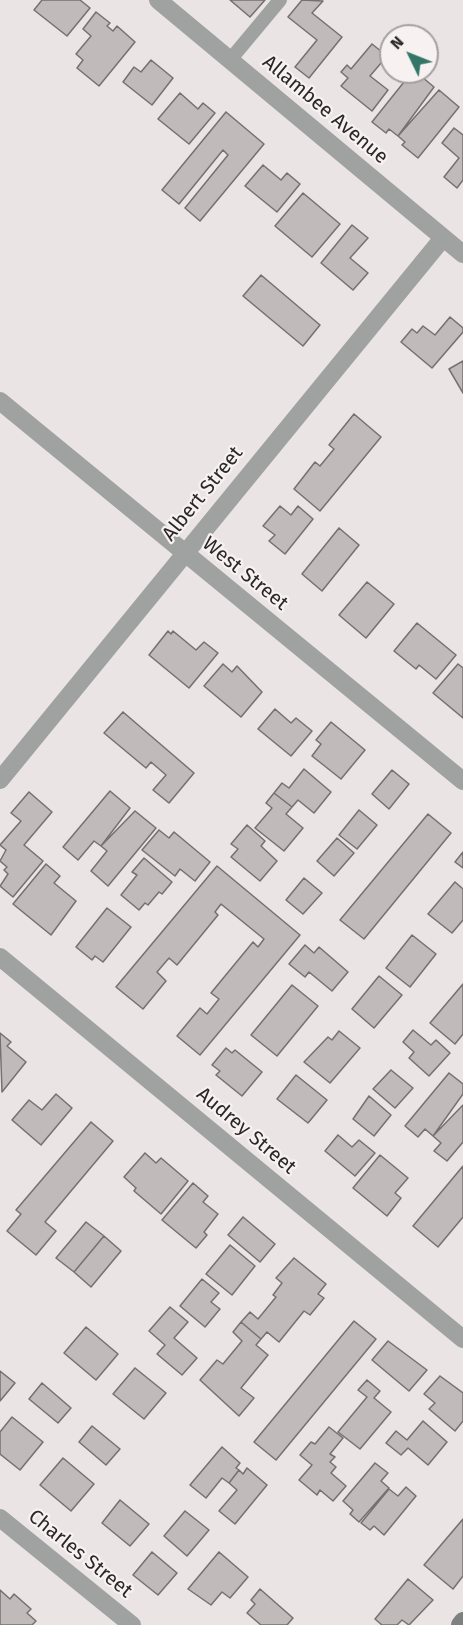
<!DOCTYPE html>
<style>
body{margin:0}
#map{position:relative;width:463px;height:1625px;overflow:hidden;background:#eae4e4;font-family:"Fira Sans",sans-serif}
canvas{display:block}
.north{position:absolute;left:379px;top:24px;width:60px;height:60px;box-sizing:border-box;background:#f8f1f1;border:2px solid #a6a0a1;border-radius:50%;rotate:313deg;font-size:16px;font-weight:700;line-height:24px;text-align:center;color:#2a2728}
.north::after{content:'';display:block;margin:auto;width:21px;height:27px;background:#337668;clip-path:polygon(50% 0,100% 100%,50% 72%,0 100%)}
</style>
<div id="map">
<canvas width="463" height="1625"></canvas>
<div class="north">N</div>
</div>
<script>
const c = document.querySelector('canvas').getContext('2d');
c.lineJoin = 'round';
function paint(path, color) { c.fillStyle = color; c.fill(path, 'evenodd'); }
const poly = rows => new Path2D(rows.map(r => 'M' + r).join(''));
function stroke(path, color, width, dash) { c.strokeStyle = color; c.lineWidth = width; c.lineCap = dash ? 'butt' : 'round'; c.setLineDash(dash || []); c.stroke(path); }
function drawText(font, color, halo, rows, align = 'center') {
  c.font = font + ' "Fira Sans",sans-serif'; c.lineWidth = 4.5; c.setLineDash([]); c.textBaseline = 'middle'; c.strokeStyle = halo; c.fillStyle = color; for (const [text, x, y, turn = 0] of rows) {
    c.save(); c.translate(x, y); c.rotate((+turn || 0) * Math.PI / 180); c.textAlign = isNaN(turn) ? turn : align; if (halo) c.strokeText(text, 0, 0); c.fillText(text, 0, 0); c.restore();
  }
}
const building = poly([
 [42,0,80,0,90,8,67,36,34,10,42,0],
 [230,0,265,0,250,17,230,0],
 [302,0,323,1,312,13,342,37,309,78,295,67,317,40,288,17,302,0],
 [96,12,110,23,107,26,113,31,117,26,135,42,99,86,77,68,83,60,76,54,91,36,83,29,96,12],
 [372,44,387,56,370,76,388,90,372,111,341,86,348,78,341,72,347,65,351,69,372,44],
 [151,60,173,78,152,105,123,82,134,67,141,72,151,60],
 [412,72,416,72,434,87,398,136,389,129,386,133,372,122,412,72],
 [439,90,459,107,418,158,402,145,405,142,398,136,439,90],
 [180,93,198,109,203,103,215,113,189,144,158,119,180,93],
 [226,112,264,144,200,221,185,208,228,155,223,150,179,204,162,190,226,112],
 [454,128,463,135,463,180,457,188,444,177,459,158,442,143,454,128],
 [263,165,281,180,287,173,300,184,277,212,245,186,263,165],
 [303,193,340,224,312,257,275,226,303,193],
 [352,225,368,238,350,258,368,273,353,290,321,263,352,225],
 [261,275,320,325,303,346,243,296,261,275],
 [450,317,463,328,463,332,432,368,401,342,412,329,417,333,423,326,435,335,450,317],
 [463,361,463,393,449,369,463,361],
 [354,414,381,437,320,511,294,489,315,462,320,466,334,449,329,445,354,414],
 [280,506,291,515,298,506,313,519,285,554,269,541,275,535,263,526,280,506],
 [339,528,359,545,322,591,302,574,339,528],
 [367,582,394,604,366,638,339,615,367,582],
 [417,623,456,655,436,679,419,665,416,669,394,651,417,623],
 [168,631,171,634,173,631,196,650,204,642,218,653,189,688,149,655,168,631],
 [223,664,232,672,237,666,262,692,241,717,204,686,223,664],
 [458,664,463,668,463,718,433,693,458,664],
 [275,709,291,723,296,718,312,731,291,756,258,729,275,709],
 [123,712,194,773,169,803,153,790,166,775,151,762,146,768,104,733,123,712],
 [331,722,365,750,341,779,312,756,321,744,316,740,331,722],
 [304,769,331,792,314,813,298,800,292,807,274,793,282,783,289,788,304,769],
 [392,770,409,784,389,809,372,794,392,770],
 [110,791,130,808,101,846,94,841,78,860,63,847,110,791],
 [29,792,52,812,24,845,43,861,13,897,0,886,8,874,4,870,7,867,0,861,6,850,0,845,21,821,11,813,29,792],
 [274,793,292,807,286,814,303,828,284,851,255,828,272,808,266,803,274,793],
 [359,810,377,825,357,849,339,835,359,810],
 [135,811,156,828,108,886,91,871,107,851,101,846,135,811],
 [428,814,451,833,364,939,340,920,428,814],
 [247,825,265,841,261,846,277,861,260,881,231,857,238,849,231,844,247,825],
 [159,830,169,838,174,832,210,862,195,881,180,869,175,876,142,850,159,830],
 [337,838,354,853,334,876,317,861,337,838],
 [463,852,463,868,455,862,463,852],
 [144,858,172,882,162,894,159,892,148,905,145,903,139,910,121,895,137,875,132,872,144,858],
 [46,864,60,876,54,883,76,901,51,935,13,904,46,864],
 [217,866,300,935,200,1055,177,1036,200,1008,207,1014,219,999,211,993,253,942,258,947,264,939,221,904,215,912,218,915,177,965,169,958,157,972,166,981,143,1009,116,987,217,866],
 [304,878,322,893,303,914,286,900,304,878],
 [455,882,463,889,463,920,452,933,428,914,455,882],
 [107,908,131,927,103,962,95,956,92,960,76,947,107,908],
 [412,935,436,954,410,987,386,968,412,935],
 [305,945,314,953,319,947,348,972,332,991,309,972,305,977,289,964,305,945],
 [379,976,402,995,374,1028,352,1009,379,976],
 [463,984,463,1034,455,1044,430,1023,463,984],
 [292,985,318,1006,277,1056,251,1035,292,985],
 [413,1030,431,1045,436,1040,450,1053,429,1076,409,1058,414,1052,403,1042,413,1030],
 [339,1031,360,1048,330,1083,304,1062,328,1037,332,1040,339,1031],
 [0,1033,11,1042,7,1046,26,1062,2,1092,0,1033],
 [226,1048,232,1053,235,1050,262,1072,242,1096,216,1075,220,1071,212,1065,226,1048],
 [391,1070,413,1088,395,1108,373,1089,391,1070],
 [449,1073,463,1084,463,1094,433,1136,425,1129,418,1137,405,1126,449,1073],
 [296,1075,327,1100,308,1123,277,1099,296,1075],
 [56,1094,72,1108,41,1145,12,1120,29,1100,42,1110,56,1094],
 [369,1096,391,1115,374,1136,353,1119,369,1096],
 [463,1105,463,1142,447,1161,434,1151,441,1143,433,1136,463,1105],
 [91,1122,113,1141,45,1222,56,1231,36,1255,7,1231,21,1214,16,1210,91,1122],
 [338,1135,352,1147,359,1140,375,1153,355,1176,325,1151,338,1135],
 [145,1153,156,1163,161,1158,188,1181,161,1214,134,1191,136,1188,124,1177,145,1153],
 [380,1155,408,1178,395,1193,401,1198,387,1216,353,1188,380,1155],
 [463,1166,463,1217,438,1247,413,1226,463,1166],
 [193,1183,208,1196,203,1202,218,1214,204,1232,207,1235,196,1248,162,1220,193,1183],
 [243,1217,275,1244,260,1262,228,1235,243,1217],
 [86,1222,104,1236,74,1272,56,1258,86,1222],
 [104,1236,121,1251,91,1287,74,1272,104,1236],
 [230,1245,255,1266,232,1295,206,1274,230,1245],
 [294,1258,326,1284,318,1294,324,1298,310,1315,304,1311,279,1342,267,1332,261,1339,241,1322,250,1312,258,1319,276,1297,273,1295,282,1283,276,1278,294,1258],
 [202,1279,219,1293,211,1302,220,1309,205,1327,180,1306,202,1279],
 [170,1307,188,1322,174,1338,197,1358,182,1375,157,1354,165,1345,149,1331,170,1307],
 [354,1321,376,1339,276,1460,254,1442,354,1321],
 [241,1322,261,1339,256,1345,268,1355,241,1388,254,1398,239,1416,200,1380,217,1360,223,1364,242,1341,233,1332,241,1322],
 [86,1327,118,1354,96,1380,64,1353,86,1327],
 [388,1341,427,1370,409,1391,372,1360,388,1341],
 [135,1368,166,1393,144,1419,113,1394,135,1368],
 [0,1371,15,1383,0,1401,0,1371],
 [440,1376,463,1393,463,1421,455,1431,429,1409,435,1403,424,1394,440,1376],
 [367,1380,380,1391,374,1398,391,1412,360,1449,338,1432,367,1397,358,1390,367,1380],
 [42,1383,71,1408,58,1423,29,1399,42,1383],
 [12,1417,43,1442,20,1470,0,1454,0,1432,12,1417],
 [423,1421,447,1442,428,1465,408,1448,401,1455,386,1443,396,1431,407,1440,423,1421],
 [92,1426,120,1449,106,1465,79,1442,92,1426],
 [329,1427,343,1438,330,1454,335,1457,330,1462,336,1467,331,1473,346,1486,333,1501,320,1490,317,1495,299,1480,312,1465,300,1455,311,1442,315,1444,329,1427],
 [222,1447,240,1463,236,1468,239,1470,229,1483,222,1478,206,1498,190,1485,222,1447],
 [63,1458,94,1484,71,1511,40,1485,63,1458],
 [375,1463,388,1473,381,1481,389,1488,359,1522,350,1514,353,1510,343,1501,375,1463],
 [247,1468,267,1485,235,1524,219,1511,237,1490,229,1483,239,1470,243,1474,247,1468],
 [406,1487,416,1496,384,1535,374,1526,370,1530,361,1523,389,1489,398,1496,406,1487],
 [120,1500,149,1524,130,1546,102,1523,120,1500],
 [185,1511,209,1530,187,1556,164,1536,185,1511],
 [463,1519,463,1576,453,1589,424,1565,463,1519],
 [152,1552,177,1573,158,1595,133,1575,152,1552],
 [219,1552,248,1577,230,1598,222,1592,211,1605,188,1589,219,1552],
 [408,1579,433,1600,409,1625,402,1620,397,1625,382,1625,375,1619,408,1579],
 [260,1589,293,1618,287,1625,261,1625,247,1613,255,1604,251,1600,260,1589],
 [0,1590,10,1599,14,1594,31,1609,27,1613,36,1621,32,1625,0,1625,0,1590]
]);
paint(building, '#c1babb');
stroke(building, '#767070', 1.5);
stroke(poly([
 [230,60,280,0]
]), '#9fa2a1', 14);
stroke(poly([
 [158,0,463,254],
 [0,401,463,781],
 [0,780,443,238],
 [0,957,463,1339],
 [0,1518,132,1625]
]), '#9fa2a1', 18);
stroke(poly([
 [460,1625,463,1621]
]), '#7d8180', 18);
drawText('20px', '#2a2728', '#f8f1f1', [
 ["Allambee Avenue",325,110,40],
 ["Albert Street",203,494,-51],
 ["West Street",245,574,39],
 ["Audrey Street",246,1131,40],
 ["Charles Street",80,1554,39]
]);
</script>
